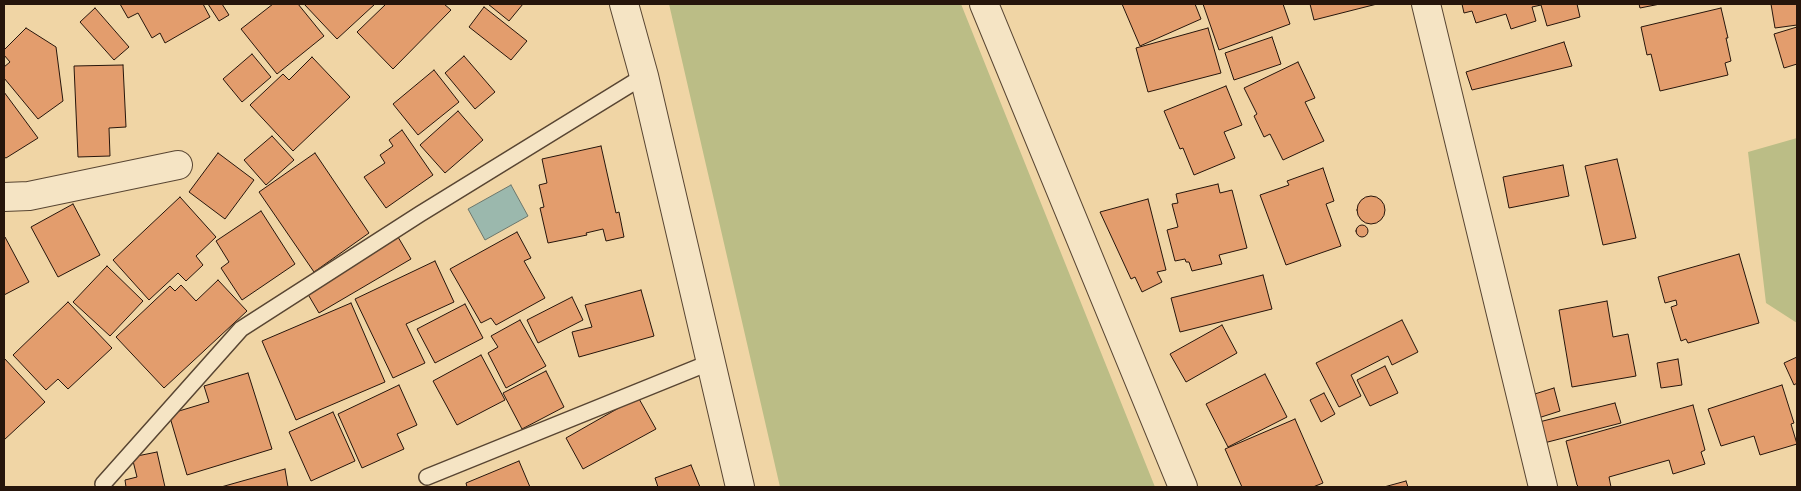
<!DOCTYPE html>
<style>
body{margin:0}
#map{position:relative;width:1801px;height:491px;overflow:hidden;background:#f0d5a5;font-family:"Gentium Book Plus",serif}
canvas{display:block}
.frame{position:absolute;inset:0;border:5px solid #26150b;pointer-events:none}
</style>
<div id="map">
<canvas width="1801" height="491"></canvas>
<div class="frame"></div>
</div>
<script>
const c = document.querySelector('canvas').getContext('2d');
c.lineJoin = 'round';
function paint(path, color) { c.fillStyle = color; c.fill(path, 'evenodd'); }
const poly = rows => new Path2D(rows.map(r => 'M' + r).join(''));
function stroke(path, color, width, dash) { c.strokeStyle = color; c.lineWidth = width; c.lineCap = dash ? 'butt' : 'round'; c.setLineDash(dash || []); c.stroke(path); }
paint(poly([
 [669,4,961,4,1155,487,780,487],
 [1797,138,1797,323,1766,303,1748,152]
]), '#bbbd86');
const water = poly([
 [511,185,528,216,485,240,468,209,511,185]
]);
paint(water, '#9bb8ad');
stroke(water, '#6c776c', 1);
const building = poly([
 [120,4,203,4,210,17,165,43,160,33,152,38,138,13,128,18,120,4],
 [208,4,222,4,229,15,219,21,208,4],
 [273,4,298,4,324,36,277,74,241,29,273,4],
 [304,4,375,4,337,39,304,4],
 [386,4,444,4,451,10,393,69,357,32,386,4],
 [488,4,523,4,509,21,488,4],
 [1122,4,1195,4,1201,19,1140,46,1122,4],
 [1203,4,1283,4,1290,24,1219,50,1203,4],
 [1310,4,1377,4,1314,20,1310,4],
 [1462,4,1577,4,1580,17,1547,26,1541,5,1532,7,1536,21,1511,29,1506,14,1476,23,1472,11,1464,13,1462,4],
 [1639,4,1660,4,1640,8,1639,4],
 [1771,4,1797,4,1797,25,1775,28,1771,4],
 [484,7,527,41,511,60,469,27,484,7],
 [95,8,129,47,114,60,80,22,95,8],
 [1721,8,1728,38,1726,38,1731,61,1725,63,1728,75,1660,91,1651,54,1647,55,1641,27,1721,8],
 [1797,27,1797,64,1784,68,1774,34,1797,27],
 [26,28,56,47,63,101,38,119,4,78,4,67,10,62,4,55,4,50,26,28],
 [1208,28,1221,73,1148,92,1136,48,1208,28],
 [1272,37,1281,64,1234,80,1225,53,1272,37],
 [1564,42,1572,66,1472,90,1466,72,1564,42],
 [252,54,271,77,242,102,223,79,252,54],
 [464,56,495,92,475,109,445,73,464,56],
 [312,57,350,97,293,151,250,105,283,74,289,80,312,57],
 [1298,62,1315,98,1305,102,1324,141,1283,160,1270,134,1264,137,1254,116,1257,114,1244,88,1298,62],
 [123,65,126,127,109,128,110,156,78,157,74,66,123,65],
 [434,70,459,102,418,135,393,104,434,70],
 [1226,86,1242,125,1224,132,1235,158,1194,175,1183,148,1180,149,1164,111,1226,86],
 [4,92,38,138,6,158,4,157,4,92],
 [458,111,483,140,445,173,420,145,458,111],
 [402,130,433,175,386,208,364,177,385,163,380,155,393,146,389,140,402,130],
 [272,136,294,160,266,185,244,160,272,136],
 [601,146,616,213,619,212,624,237,606,241,603,229,586,233,587,235,548,243,540,208,544,207,539,185,547,183,542,159,601,146],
 [218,153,254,180,225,219,189,192,218,153],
 [315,153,369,233,314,272,259,192,315,153],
 [1617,159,1636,238,1603,245,1585,166,1617,159],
 [1563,165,1569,196,1509,208,1503,177,1563,165],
 [1323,168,1334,201,1326,204,1341,246,1286,265,1260,195,1289,185,1287,181,1323,168],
 [1218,184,1220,193,1232,190,1247,248,1219,255,1222,264,1192,271,1189,262,1186,262,1185,259,1175,261,1167,230,1178,227,1172,204,1178,203,1176,194,1218,184],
 '1357 210a14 14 0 1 1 28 0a14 14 0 1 1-28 0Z',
 [180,197,216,237,196,256,203,265,186,281,178,273,149,300,113,260,180,197],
 [1148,199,1166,270,1157,272,1162,282,1142,292,1135,277,1131,279,1100,212,1148,199],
 [73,204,100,255,58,277,31,227,73,204],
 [261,211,295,264,242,300,221,268,229,262,216,241,261,211],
 '1356 231a6 6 0 1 1 12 0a6 6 0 1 1-12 0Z',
 [517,232,531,258,524,261,545,298,496,325,491,318,481,323,450,269,517,232],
 [4,237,5,237,29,282,4,295,4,237],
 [398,237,411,259,319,313,306,291,398,237],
 [1739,254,1759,323,1688,343,1686,339,1681,341,1671,307,1677,305,1676,300,1665,303,1658,277,1739,254],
 [435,261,454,302,406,324,425,363,393,378,355,299,435,261],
 [107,266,143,301,110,336,73,302,107,266],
 [1263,275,1272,309,1180,332,1171,298,1263,275],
 [218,280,247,311,164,388,116,337,170,286,175,291,181,285,196,301,218,280],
 [641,290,654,336,579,357,572,332,592,327,585,305,641,290],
 [572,297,583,320,538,343,527,320,572,297],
 [1607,301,1613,337,1628,334,1636,376,1572,387,1559,310,1607,301],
 [68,302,112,348,68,389,58,379,46,390,13,355,68,302],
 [351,303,385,382,296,420,262,341,351,303],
 [465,304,483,338,435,363,417,329,465,304],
 [520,320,546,366,506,388,488,353,498,347,491,336,520,320],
 [1402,320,1418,352,1392,365,1388,356,1351,375,1361,396,1339,407,1316,363,1402,320],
 [1222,325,1237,353,1186,382,1170,354,1222,325],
 [481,355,505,400,457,425,433,381,481,355],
 [1797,357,1797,383,1794,385,1784,363,1797,357],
 [4,358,45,402,4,440,4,358],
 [1678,359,1682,385,1661,388,1657,363,1678,359],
 [1385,366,1398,393,1370,406,1357,380,1385,366],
 [546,371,564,407,522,429,503,393,546,371],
 [248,373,272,449,187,475,169,414,209,402,204,386,248,373],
 [1265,374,1287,417,1228,447,1206,404,1265,374],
 [399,385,417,425,397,434,404,449,362,468,338,414,399,385],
 [1782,385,1794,423,1791,424,1797,444,1760,455,1754,436,1721,446,1708,409,1782,385],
 [1554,388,1560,411,1532,420,1525,397,1554,388],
 [1324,393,1335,414,1321,422,1310,400,1324,393],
 [638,397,656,429,583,469,566,438,638,397],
 [1615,403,1621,423,1544,443,1539,422,1615,403],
 [1693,405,1705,450,1701,452,1705,464,1673,474,1669,460,1609,477,1611,487,1579,487,1577,485,1566,441,1693,405],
 [333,412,355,461,311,481,289,432,333,412],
 [1295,419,1323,483,1313,487,1242,487,1225,449,1295,419],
 [157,452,165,487,126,487,125,480,137,477,132,457,157,452],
 [519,461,530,487,467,487,466,483,519,461],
 [691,465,700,487,658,487,655,478,691,465],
 [285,469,288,487,221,487,285,469],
 [1406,481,1408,487,1384,487,1406,481]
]);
paint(building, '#e39d6d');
stroke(building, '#26150b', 1);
const service = poly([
 [427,477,711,362],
 [103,484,241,329,420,214,644,76]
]);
const minor = poly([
 [624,4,644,76,740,487],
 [984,4,1183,487],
 [1426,4,1543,487],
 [4,197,29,196,178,165]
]);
stroke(service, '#584532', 18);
stroke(minor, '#584532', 30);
stroke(service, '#f5e4c4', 15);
stroke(minor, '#f5e4c4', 28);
</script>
